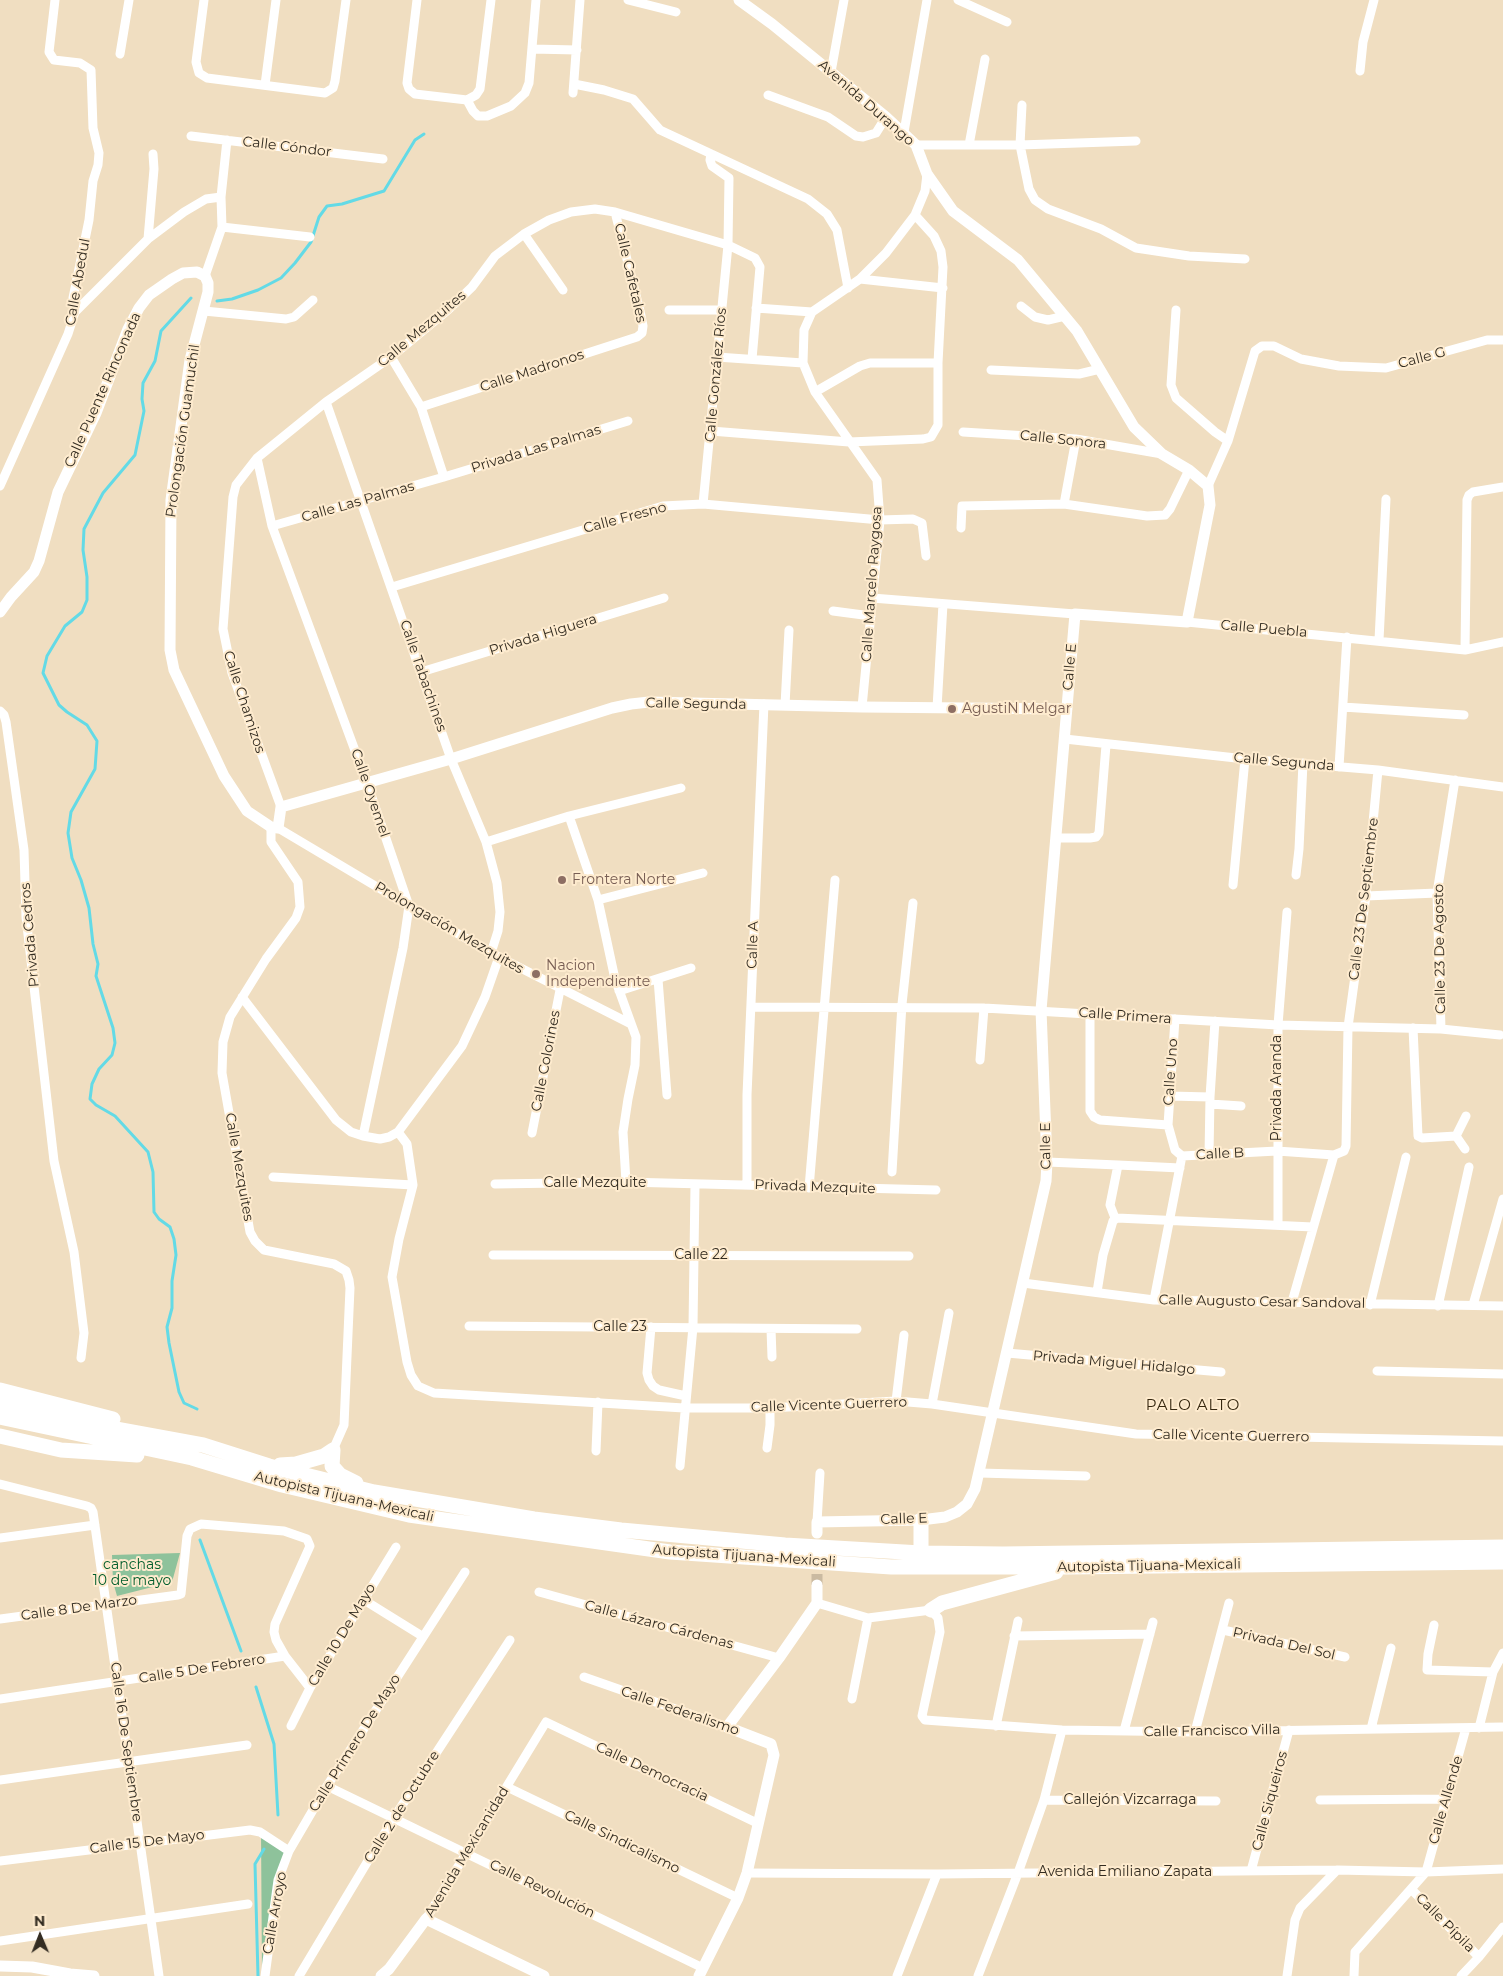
<!DOCTYPE html>
<meta charset="utf-8">
<style>
body{margin:0}
#map{position:relative;width:1503px;height:1976px;overflow:hidden;background:#f0dec1;font-family:Montserrat,sans-serif}
canvas{display:block}
.north{position:absolute;left:15px;top:1911px;width:50px;height:50px;-webkit-text-stroke:4px #feebce;paint-order:stroke;rotate:359deg;font-size:14px;font-weight:700;line-height:20px;text-align:center;color:#332c21}
.north::after{content:'';display:block;margin:auto;width:18px;height:22px;background:#332c21;clip-path:polygon(50% 0,100% 100%,50% 72%,0 100%)}
</style>
<div id="map">
<canvas width="1503" height="1976"></canvas>
<div class="north">N</div>
</div>
<script>
const c = document.querySelector('canvas').getContext('2d');
c.lineJoin = 'round';
function paint(path, color) { c.fillStyle = color; c.fill(path, 'evenodd'); }
const poly = rows => new Path2D(rows.map(r => 'M' + r).join(''));
function stroke(path, color, width, dash) { c.strokeStyle = color; c.lineWidth = width; c.lineCap = dash ? 'butt' : 'round'; c.setLineDash(dash || []); c.stroke(path); }
function drawText(font, color, halo, rows, align = 'center') {
  c.font = font + ' Montserrat,sans-serif'; c.lineWidth = 4; c.setLineDash([]); c.textBaseline = 'middle'; c.strokeStyle = halo; c.fillStyle = color; for (const [text, x, y, turn = 0] of rows) {
    c.save(); c.translate(x, y); c.rotate((+turn || 0) * Math.PI / 180); c.textAlign = isNaN(turn) ? turn : align; if (halo) c.strokeText(text, 0, 0); c.fillText(text, 0, 0); c.restore();
  }
}
paint(poly([
 [180,1553,172,1582,117,1596,113,1582,112,1555],
 [261,1831,288,1848,262,1976]
]), '#8ec29b');
stroke(poly([
 [191,298,161,331,155,361,143,383,142,399,144,411,135,455,103,493,84,529,83,550,87,577,87,600,82,612,65,626,47,656,43,673,59,705,67,712,87,725,97,741,95,769,71,812,68,833,72,858,81,880,89,908,93,944,98,964,96,976,113,1028,115,1043,112,1055,99,1069,92,1084,90,1099,96,1105,115,1116,148,1152,153,1172,154,1212,159,1219,170,1227,174,1239,176,1255,172,1281,172,1308,167,1327,169,1343,179,1392,184,1403,197,1409],
 [217,301,232,299,258,290,281,278,295,263,311,242,319,217,327,206,342,204,384,191,415,140,424,134],
 [200,1540,241,1651],
 [256,1687,274,1744,278,1815],
 [258,1976,255,1864,264,1849]
]), '#63dae6', 3);
stroke(poly([
 [817,1585,817,1555]
]), '#cabaa1', 11, [11, 5.5]);
stroke(poly([
 [204,0,196,62,199,73,207,78,325,93,333,88,335,81,346,0],
 [417,0,407,83,409,89,415,94,467,100,476,95,480,89,491,0],
 [628,0,676,12],
 [958,0,1007,22],
 [532,49,577,50],
 [120,54,129,0],
 [1360,71,1363,42,1374,0],
 [831,72,844,0],
 [574,84,604,90,633,99,660,130,808,199,827,214,837,230,848,288],
 [265,85,276,0],
 [573,93,580,0],
 [768,95,828,117,856,136,863,137,876,133,886,117],
 [467,100,473,111,478,116,487,116,511,106,525,93,529,83,536,0],
 [1022,105,1020,145,1029,189,1035,200,1048,209,1101,229,1136,248,1189,256,1245,259],
 [904,132,927,0],
 [191,136,383,159],
 [916,145,1020,145,1136,141],
 [969,145,985,59],
 [222,227,310,237],
 [524,234,563,290],
 [148,239,154,169,153,154],
 [205,276,222,227,221,197,227,140],
 [860,279,943,288],
 [1021,306,1035,317,1048,320,1065,316],
 [756,308,812,312],
 [669,310,721,310],
 [1176,310,1171,385,1176,398,1215,432,1228,441],
 [204,311,286,319,294,317,313,300],
 [75,312,148,239,184,212,206,199,221,197],
 [391,357,421,407,444,477],
 [717,357,803,363],
 [991,370,1079,374,1100,369],
 [815,392,860,366,870,363,938,363],
 [326,402,451,759,486,842,497,883,500,912,498,931,491,953],
 [421,407,637,337,642,333,643,326,640,311,615,212],
 [711,431,849,442,923,439,931,437,938,425,938,363,943,267,941,251,934,236,915,215],
 [963,432,1076,439,1162,454],
 [257,458,272,526,367,783,409,906,403,948,363,1136],
 [0,486,68,334,75,312,73,298,89,220,93,181,98,165,99,153,93,128,91,70,80,63,54,60,49,52,55,0],
 [1208,486,1228,441,1255,351,1262,346,1274,346,1301,359,1339,366,1386,368,1487,340,1503,340],
 [703,504,728,245,729,178,712,166,710,160,711,154],
 [1064,504,1076,439],
 [272,526,444,477,628,421],
 [961,528,962,506,1064,504,1147,516,1165,515,1170,509,1189,470],
 [392,587,663,506,703,504,880,520,913,519,922,523,926,556],
 [872,598,1075,614],
 [833,611,871,616],
 [1187,622,1465,650,1503,642],
 [1379,640,1386,499],
 [1465,650,1467,500,1469,495,1473,492,1503,487],
 [421,672,664,598],
 [785,705,789,630],
 [862,707,880,520,877,480,815,392,803,363,804,330,812,312,860,279,886,253,915,215,925,191,927,174],
 [1343,707,1464,715],
 [937,708,943,604],
 [0,711,4,715,6,722,24,850,26,917,54,1161,74,1252,84,1333,81,1358],
 [1065,739,1245,759,1378,770,1503,787],
 [1339,767,1347,637],
 [281,807,232,673,223,629,233,497,236,485,257,458,326,402,391,357,448,310,472,287,495,256,524,234,549,220,571,212,595,209,615,212,728,245,755,258,760,267,752,359],
 [569,816,598,900,615,979,636,1037,635,1065,628,1099,623,1132,626,1182],
 [271,827,271,842,298,882,300,907,296,918,266,959,230,1017,223,1042,222,1073,250,1232,255,1241,264,1250,334,1264,346,1271,349,1280,350,1288,344,1425,333,1450],
 [278,828,409,906,499,957,631,1024],
 [1056,838,1090,838,1096,837,1099,833,1106,745],
 [486,842,569,816,681,788],
 [1296,875,1299,849,1303,763],
 [1233,885,1245,759],
 [1366,896,1437,893],
 [598,900,703,873],
 [658,979,667,1095],
 [619,991,691,968],
 [242,997,336,1120,351,1132,363,1136,380,1139,389,1137,398,1132,462,1046,485,997,499,957],
 [751,1007,984,1008,1278,1025,1441,1029,1500,1035],
 [1090,1014,1090,1111,1094,1117,1100,1120,1168,1125],
 [1175,1019,1168,1125,1175,1150,1182,1156,1277,1151,1334,1155,1344,1151,1346,1146,1348,1027,1366,896,1378,770],
 [1413,1028,1418,1136,1422,1138,1456,1136,1465,1149],
 [1441,1029,1437,893,1455,780],
 [980,1060,984,1008],
 [1170,1096,1210,1097],
 [1210,1104,1241,1106],
 [398,1132,407,1144,413,1185,399,1239,392,1277,407,1362,411,1375,418,1386,434,1393,684,1408,770,1408,896,1401,932,1404,1136,1434,1503,1441],
 [532,1133,560,990],
 [1456,1136,1466,1116],
 [1209,1155,1210,1097,1215,1021],
 [1047,1162,1118,1165,1110,1205,1115,1218],
 [1118,1165,1180,1168],
 [892,1172,902,1004,913,903],
 [273,1177,413,1185],
 [495,1184,626,1182,936,1190],
 [747,1185,747,1095,764,704],
 [809,1188,835,880],
 [1278,1225,1278,1025,1287,912],
 [493,1255,909,1256],
 [1023,1283,1154,1300,1503,1306],
 [1097,1292,1103,1255,1113,1221,1117,1218,1313,1227],
 [1154,1300,1182,1156],
 [1292,1302,1334,1155],
 [1370,1305,1406,1157],
 [1473,1305,1503,1199],
 [1438,1306,1469,1167],
 [469,1326,857,1329],
 [651,1327,647,1373,649,1380,653,1386,659,1390,686,1396],
 [771,1329,772,1357],
 [1007,1353,1221,1372],
 [1377,1371,1503,1374],
 [896,1401,904,1335],
 [932,1404,949,1313],
 [767,1448,770,1425,770,1408],
 [596,1451,598,1402],
 [680,1466,693,1327,695,1184],
 [980,1473,1086,1476],
 [0,1484,87,1506,91,1508,93,1512,159,1976],
 [817,1522,820,1473],
 [0,1538,95,1525],
 [539,1592,779,1658],
 [364,1600,422,1636],
 [817,1603,868,1618,931,1610,938,1618,940,1632,922,1716,925,1720,1062,1730,1195,1732,1503,1727],
 [0,1619,178,1595,181,1594,187,1536,190,1529,201,1524,284,1531,307,1539,310,1546,275,1624,274,1632,276,1640,285,1656,310,1688],
 [1434,1625,1428,1654,1427,1670,1493,1672],
 [1223,1630,1345,1657],
 [1014,1636,1150,1634],
 [584,1677,727,1727],
 [0,1699,285,1656],
 [852,1699,868,1618],
 [291,1726,310,1688,396,1547],
 [996,1726,1018,1621],
 [1479,1728,1493,1672,1503,1653],
 [1371,1729,1391,1648],
 [1124,1731,1153,1622],
 [1195,1732,1229,1603],
 [0,1780,247,1745],
 [327,1786,703,1968],
 [507,1787,738,1898],
 [1044,1800,1216,1801],
 [1320,1800,1446,1799],
 [0,1861,250,1830,260,1832,289,1851],
 [1251,1871,1289,1730],
 [747,1873,937,1874,1337,1870,1426,1872,1503,1869],
 [1411,1889,1479,1957],
 [426,1919,546,1722,757,1823],
 [0,1941,248,1904],
 [265,1976,278,1880,289,1851,327,1786,465,1572],
 [299,1976,393,1819,510,1640],
 [897,1976,937,1874],
 [978,1976,1018,1873,1044,1800,1062,1730],
 [1287,1976,1295,1920,1300,1908,1337,1870],
 [1354,1976,1355,1952,1426,1872,1466,1728],
 [1461,1976,1479,1957,1503,1927]
]), '#fff', 9);
stroke(poly([
 [739,0,772,24,886,117,916,145,927,174,953,211,1018,260,1077,331,1134,427,1162,454,1189,470,1208,486,1210,505,1187,622,1075,614,1041,1010,1047,1162,1046,1181,975,1489,967,1504,957,1512,945,1517,921,1520,817,1522,817,1533],
 [0,612,11,597,34,572,39,561,58,492,96,413,128,329,139,308,149,295,172,279,183,273,197,272,205,276,208,283,208,292,190,360,171,500,170,650,174,670,224,776,247,811,271,827,278,828,281,807,451,759,612,708,631,704,649,702,862,707,1067,709],
 [0,1966,32,1967,70,1974,94,1976],
 [381,1976,389,1969,426,1919,544,1976],
 [699,1976,738,1898,747,1873,774,1755,771,1744,727,1727,779,1658,817,1603,817,1585]
]), '#fff', 11);
stroke(poly([
 [0,1390,113,1419],
 [0,1403,72,1421,203,1445,269,1466,374,1492,534,1519,621,1530,785,1545,921,1553,1003,1554,1503,1547],
 [0,1417,192,1458,282,1485,409,1515,670,1552,891,1567,1069,1567,1503,1562],
 [0,1436,61,1450,137,1455],
 [333,1450,332,1466,340,1475,356,1483],
 [280,1465,296,1464,324,1456,333,1450],
 [921,1553,921,1520],
 [931,1610,942,1603,1056,1572]
]), '#fff', 15);
for (const [x, y, r, color] of [
 [952,709,5,"#8d6e63"],
 [562,880,5,"#8d6e63"],
 [536,974,5,"#8d6e63"]
]) { const dot = new Path2D(); dot.arc(x, y, r, 0, 2 * Math.PI); c.fillStyle = color; c.fill(dot); stroke(dot, '#feebce', 2); }
drawText('14px', '#332c21', '#feebce', [
 ["Avenida Durango",866,103,41],
 ["Calle Cóndor",287,147,7],
 ["Calle Cafetales",630,273,77],
 ["Calle Abedul",78,282,-80],
 ["Calle Mezquites",422,329,-40],
 ["Calle G",1422,358,-15],
 ["Calle Madronos",532,371,-18],
 ["Calle González Ríos",716,375,-85],
 ["Calle Puente Rinconada",103,390,-66],
 ["Prolongación Guamuchil",183,431,-82],
 ["Calle Sonora",1063,440,6],
 ["Privada Las Palmas",536,449,-17],
 ["Calle Las Palmas",358,502,-16],
 ["Calle Fresno",625,518,-15],
 ["Calle Marcelo Raygosa",872,584,-86],
 ["Calle Puebla",1264,629,5],
 ["Privada Higuera",543,635,-17],
 ["Calle E",1070,667,-85],
 ["Calle Tabachines",423,676,71],
 ["Calle Chamizos",244,702,72],
 ["Calle Segunda",696,704,1],
 ["Calle Segunda",1284,762,5],
 ["Calle Oyemel",370,793,71],
 ["Calle 23 De Septiembre",1364,899,-83],
 ["Prolongación Mezquites",449,928,30],
 ["Privada Cedros",30,935,-95],
 ["Calle A",753,945,-88],
 ["Calle 23 De Agosto",1440,949,-91],
 ["Calle Primera",1125,1016,4],
 ["Calle Colorines",546,1061,-79],
 ["Calle Uno",1171,1072,-86],
 ["Privada Aranda",1277,1088,-90],
 ["Calle E",1046,1146,-91],
 ["Calle B",1220,1154,-3],
 ["Calle Mezquites",239,1167,80],
 ["Calle Mezquite",595,1183],
 ["Privada Mezquite",815,1187,2],
 ["Calle 22",701,1255],
 ["Calle Augusto Cesar Sandoval",1262,1302,1],
 ["Calle 23",620,1327],
 ["Privada Miguel Hidalgo",1114,1363,5],
 ["Calle Vicente Guerrero",829,1405,-2],
 ["Calle Vicente Guerrero",1231,1436,1],
 ["Autopista Tijuana-Mexicali",344,1497,13],
 ["Calle E",904,1519,-2],
 ["Autopista Tijuana-Mexicali",744,1556,4],
 ["Autopista Tijuana-Mexicali",1149,1566,-1],
 ["Calle 8 De Marzo",79,1608,-8],
 ["Calle Lázaro Cárdenas",659,1625,15],
 ["Calle 10 De Mayo",342,1635,-59],
 ["Privada Del Sol",1284,1644,13],
 ["Calle 5 De Febrero",202,1669,-9],
 ["Calle Federalismo",680,1711,19],
 ["Calle Francisco Villa",1212,1731,-1],
 ["Calle 16 De Septiembre",126,1742,82],
 ["Calle Primero De Mayo",355,1743,-58],
 ["Calle Democracia",652,1772,25],
 ["Callejón Vizcarraga",1130,1800],
 ["Calle Allende",1446,1800,-74],
 ["Calle Siqueiros",1270,1801,-75],
 ["Calle 2 de Octubre",402,1807,-58],
 ["Calle 15 De Mayo",147,1842,-7],
 ["Calle Sindicalismo",622,1842,26],
 ["Avenida Mexicanidad",467,1852,-59],
 ["Avenida Emiliano Zapata",1125,1872],
 ["Calle Revolución",542,1889,26],
 ["Calle Arroyo",275,1913,-80],
 ["Calle Pípila",1445,1923,45]
]);
drawText('14px', '#785e54', '#feebce', [
 ["AgustiN Melgar",962,709],
 ["Frontera Norte",572,880],
 ["Nacion",546,966],
 ["Independiente",546,982]
], 'left');
drawText('14px', '#005d2c', '#feebce', [
 ["canchas",132,1565],
 ["10 de mayo",132,1581]
]);
c.letterSpacing = '1px';
drawText('15px', '#35270f', '#feebce', [
 ["PALO ALTO",1193,1406]
]);
c.letterSpacing = '0px';
</script>
